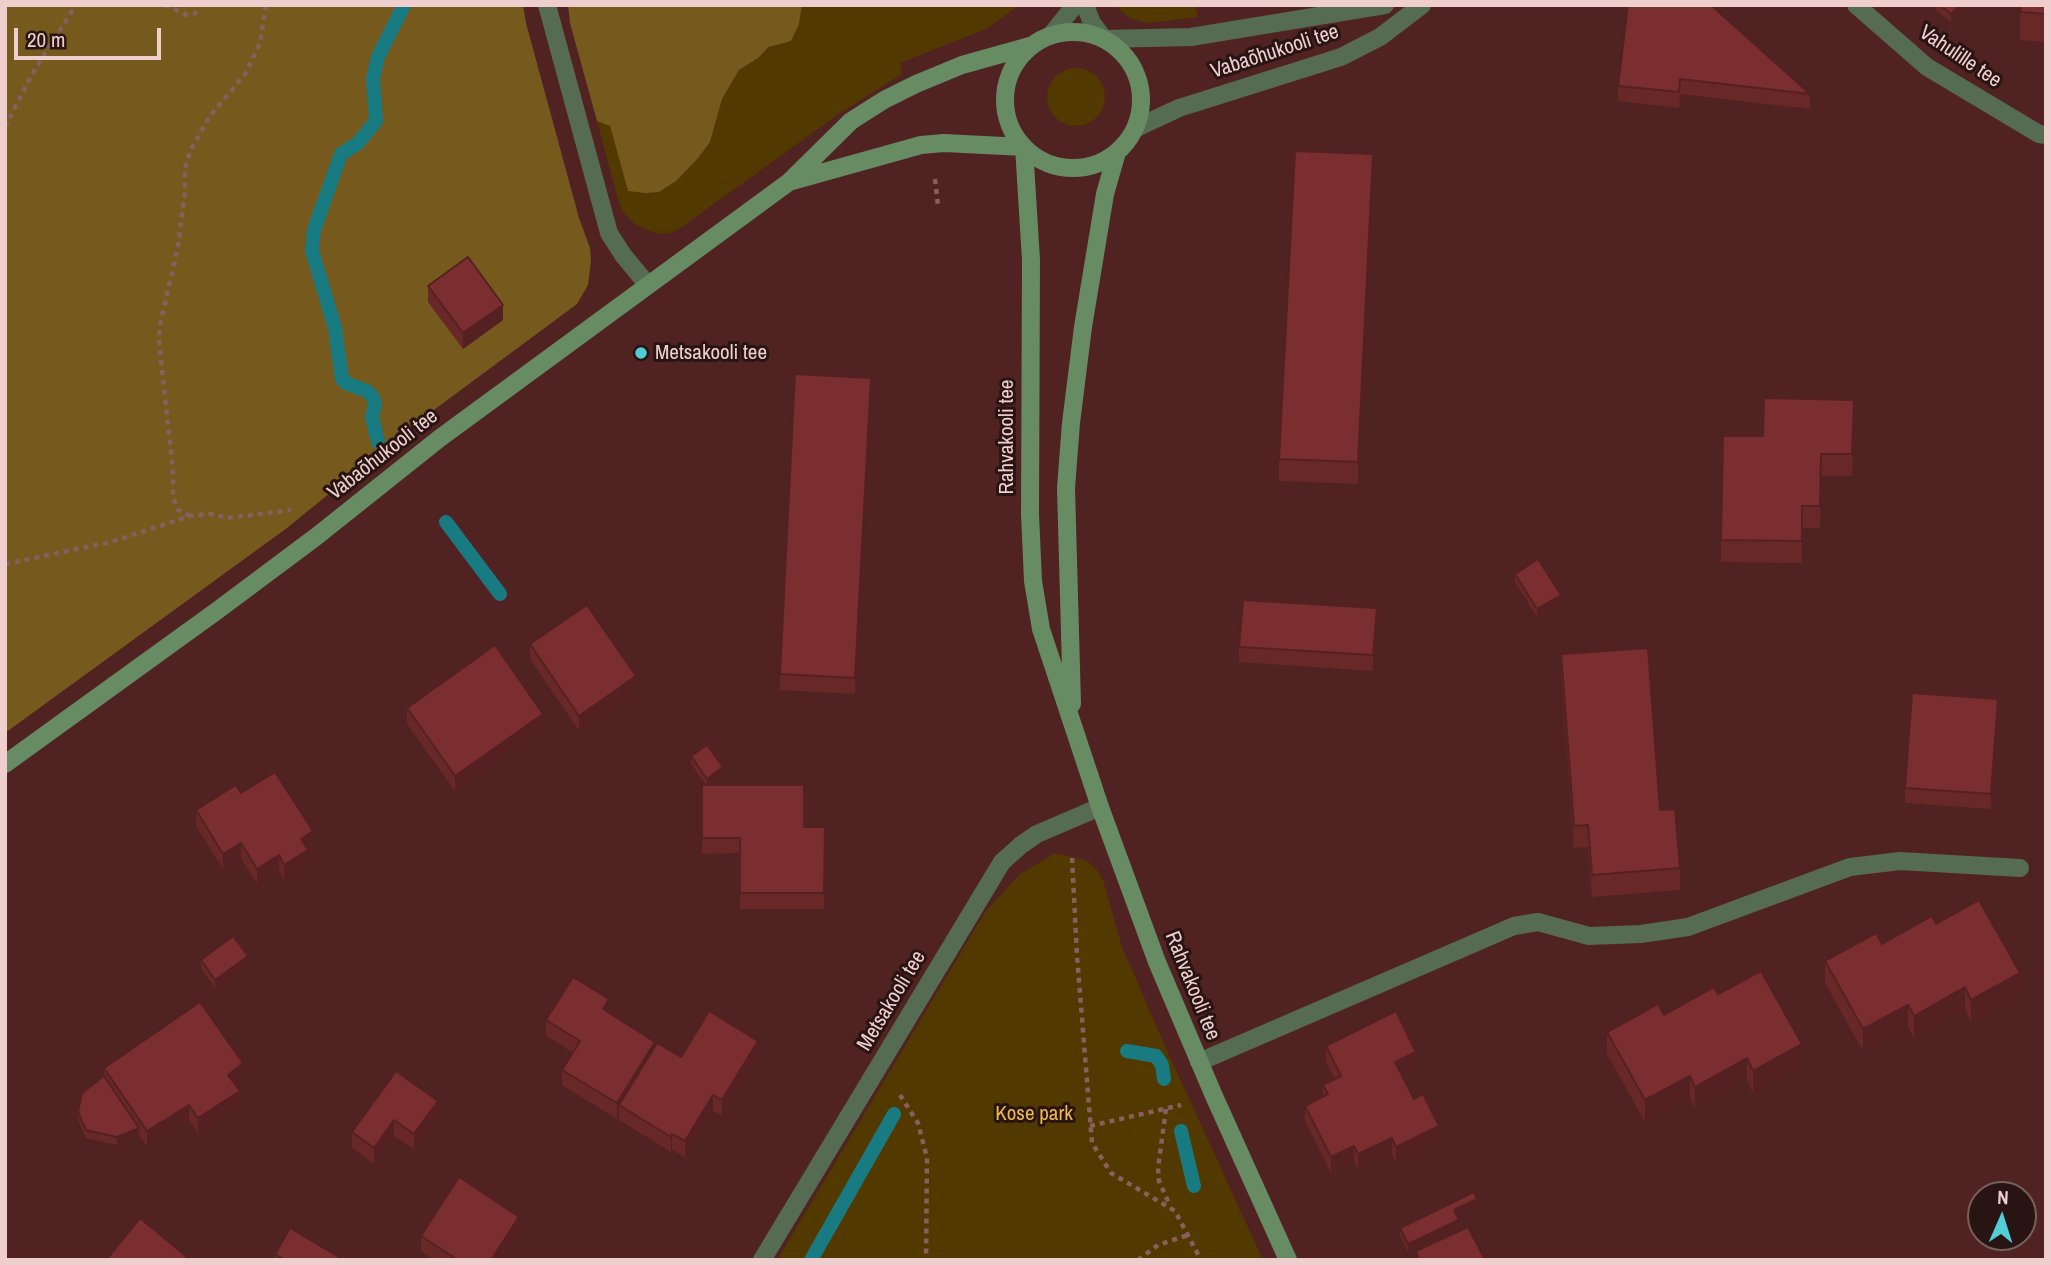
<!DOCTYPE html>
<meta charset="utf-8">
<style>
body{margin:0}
#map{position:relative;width:2051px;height:1265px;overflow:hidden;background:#502222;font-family:"Archivo Narrow",sans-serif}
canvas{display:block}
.frame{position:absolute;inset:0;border:7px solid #eecfcd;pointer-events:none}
.north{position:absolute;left:1967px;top:1181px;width:70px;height:70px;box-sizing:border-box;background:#281413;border:2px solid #775f5d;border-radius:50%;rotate:3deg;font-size:19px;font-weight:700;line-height:28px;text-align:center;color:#eecfcd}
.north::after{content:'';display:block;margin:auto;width:24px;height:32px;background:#52ccd5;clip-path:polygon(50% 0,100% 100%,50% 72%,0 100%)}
.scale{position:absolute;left:14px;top:28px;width:147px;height:32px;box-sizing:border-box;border:4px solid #eecfcd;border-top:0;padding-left:9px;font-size:21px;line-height:24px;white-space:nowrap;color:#eecfcd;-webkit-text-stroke:5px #281413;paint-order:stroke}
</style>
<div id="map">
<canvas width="2051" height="1265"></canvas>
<div class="frame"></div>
<div class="north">N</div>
<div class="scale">20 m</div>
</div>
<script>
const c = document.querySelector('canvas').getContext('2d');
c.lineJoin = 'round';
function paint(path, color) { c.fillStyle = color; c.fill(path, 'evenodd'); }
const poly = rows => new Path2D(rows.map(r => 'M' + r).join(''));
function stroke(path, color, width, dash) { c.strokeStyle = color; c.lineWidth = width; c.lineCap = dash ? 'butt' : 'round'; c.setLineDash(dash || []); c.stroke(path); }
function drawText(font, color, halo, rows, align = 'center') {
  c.font = font + ' "Archivo Narrow",sans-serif'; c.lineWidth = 6; c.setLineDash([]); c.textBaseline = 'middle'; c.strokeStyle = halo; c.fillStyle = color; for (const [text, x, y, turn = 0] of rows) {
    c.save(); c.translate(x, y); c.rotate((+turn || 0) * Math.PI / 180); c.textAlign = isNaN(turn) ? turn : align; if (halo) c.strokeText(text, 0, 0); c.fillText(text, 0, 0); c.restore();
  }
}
paint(poly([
 [802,5,1020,5,986,29,900,63,902,74,840,113,679,229,669,233,658,234,636,225,623,212,619,203,597,121,610,126,628,191,710,142,722,99,739,70,758,58,799,24],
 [1114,5,1195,5,1198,17,1147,23,1130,18],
 '1047 97a29 29 0 1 1 58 0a29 29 0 1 1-58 0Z',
 [1055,853,1085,860,1097,870,1103,880,1122,947,1165,1046,1263,1260,777,1260,986,911,1019,875]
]), '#523900');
paint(poly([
 [5,5,523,5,526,23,579,218,590,248,591,261,588,285,577,304,415,424,287,528,5,733],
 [568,5,802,5,799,24,791,41,769,47,758,58,739,70,722,99,710,142,698,158,676,181,659,192,645,193,628,191,610,126,597,121,570,23]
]), '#76591d');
stroke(poly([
 [378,442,372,417,375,404,372,396,367,391,348,384,342,379,335,328,312,251,314,230,341,154,358,143,376,121,373,79,378,57,404,5],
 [446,522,500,594],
 [1127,1051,1156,1056,1162,1065,1164,1079],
 [1181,1131,1194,1186],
 [811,1260,894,1114]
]), '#197b82', 14);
stroke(poly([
 [165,5,187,15,194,14,200,9],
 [5,127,32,74,76,5],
 [935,179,938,206],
 [190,516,178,510,173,497,173,471,159,341,160,325,178,246,185,192,185,169,190,151,210,116,245,74,250,64,260,43,266,5],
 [5,564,111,542,190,516,210,514,228,518,291,510],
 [1072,858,1077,956,1092,1143,1111,1173,1175,1211,1201,1260],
 [900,1095,918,1123,927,1158,926,1260],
 [1166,1109,1158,1168,1159,1181,1170,1206],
 [1090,1126,1181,1105],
 [1138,1260,1158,1245,1188,1235]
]), '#885f5e', 4.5, [5, 5]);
stroke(poly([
 [547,5,609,233,623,255,647,284],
 [1085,5,1092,23,1104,39],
 [1051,35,1075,5],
 [1199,1062,1514,926,1538,922,1589,936,1641,934,1688,927,1850,867,1900,861,2020,868]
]), '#556c52', 18);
stroke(poly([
 [1856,5,1927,67,2039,134,2046,135],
 [1104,39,1191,37,1385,5],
 [1136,128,1179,108,1341,57,1380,37,1422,5],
 [762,1260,1002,862,1021,845,1037,834,1100,807]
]), '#556c52', 18);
stroke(poly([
 '1005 100a68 68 0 1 1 136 0a68 68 0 1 1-136 0Z',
 [1024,147,1031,260,1030,514,1033,581,1041,629,1100,807,1157,962,1214,1096,1288,1260],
 [792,181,921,145,944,143,1024,147],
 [1072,704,1066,488,1071,423,1083,327,1105,194,1117,152],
 [5,764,218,610,317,536,440,438,789,182,851,121,884,100,916,84,962,65,1030,46]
]), '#678b63', 18);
paint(poly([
 [1628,5,1810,94,1810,109,1680,94,1679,108,1618,101,1618,86],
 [1935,5,1965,5,1951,22,1935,10],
 [2046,5,2046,42,2020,40,2020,12],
 [1373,176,1358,484,1279,481,1279,459],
 [428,286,503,320,463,349,428,302],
 [871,394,855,694,780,690,780,674],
 [1854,400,1852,476,1821,476,1820,528,1802,528,1802,563,1721,562,1721,540],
 [1515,574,1561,603,1537,617,1515,582],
 [1377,624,1373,671,1239,662,1239,647],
 [530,644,636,691,579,731,530,659],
 [1561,654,1660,810,1680,868,1680,890,1592,897,1588,847,1574,848,1561,676],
 [407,708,543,729,455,791,407,724],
 [1998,714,1991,809,1905,803,1905,788],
 [691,756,723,775,710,785,804,827,825,827,824,909,740,909,740,853,702,854,702,785,706,785,691,764],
 [241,793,313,847,308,850,308,865,284,880,279,870,257,884,241,858,223,869,196,826,196,810],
 [1936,924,2020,995,1971,1022,1965,1009,1914,1038,1908,1027,1863,1051,1825,983,1825,961,1882,944],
 [201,960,248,964,215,988,201,968],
 [1718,994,1802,1066,1753,1093,1747,1080,1695,1108,1690,1098,1645,1122,1607,1054,1607,1032,1664,1015],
 [609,1013,655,1046,681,1057,758,1056,722,1115,713,1111,685,1157,672,1150,671,1152,619,1120,619,1115,617,1119,562,1085,562,1070,573,1052,546,1036,546,1020],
 [1326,1046,1416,1067,1401,1075,1414,1099,1439,1141,1396,1162,1392,1154,1358,1170,1354,1161,1331,1173,1305,1121,1305,1106,1323,1097,1323,1085,1335,1079,1326,1061],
 [104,1068,243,1079,235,1085,240,1106,198,1133,189,1120,147,1146,139,1135,117,1145,86,1138,78,1120,78,1112,104,1076],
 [438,1101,438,1117,414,1149,394,1136,374,1164,352,1148,352,1132],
 [1477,1207,1457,1216,1459,1228,1408,1252,1400,1236,1400,1228],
 [519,1232,501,1260,435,1260,421,1251,421,1236],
 [275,1254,339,1260,275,1260]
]), '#692828');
paint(poly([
 [1959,5,1965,5,1951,22,1951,14],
 [1373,154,1373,176,1358,484,1358,462],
 [503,305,503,320,463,349,463,333],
 [871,378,871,394,855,694,855,678],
 [1561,595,1561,603,1537,617,1537,609],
 [1377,608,1377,624,1373,671,1373,655],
 [636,676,636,691,579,731,579,716],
 [1998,699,1998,714,1991,809,1991,794],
 [543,714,543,729,455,791,455,776],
 [723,767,723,775,707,787,707,779],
 [313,831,313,847,301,854,301,839],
 [241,843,241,858,223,869,223,854],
 [308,850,308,865,284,880,284,865],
 [279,855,279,870,257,884,257,869],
 [248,956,248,964,215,988,215,980],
 [2020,973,2020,995,1971,1022,1971,1000],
 [1965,987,1965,1009,1914,1038,1914,1016],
 [609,999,609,1014,603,1009],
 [1908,1005,1908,1027,1863,1051,1863,1029],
 [758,1041,758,1056,722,1115,722,1100],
 [655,1042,655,1057,619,1105,619,1115,617,1119,617,1103],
 [1802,1044,1802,1066,1753,1093,1753,1071],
 [1416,1052,1416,1067,1395,1078,1395,1062],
 [1747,1058,1747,1080,1695,1108,1695,1087],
 [243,1063,243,1079,228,1090,228,1075],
 [1690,1076,1690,1098,1645,1122,1645,1100],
 [240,1091,240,1106,198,1133,198,1118],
 [713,1095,713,1111,685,1157,685,1141],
 [438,1101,438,1117,414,1149,414,1134],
 [189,1105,189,1120,147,1146,147,1131],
 [394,1120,394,1136,374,1164,374,1148],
 [1439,1126,1439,1141,1396,1162,1396,1147],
 [139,1128,139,1136,117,1145,117,1137],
 [672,1134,672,1150,671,1152,671,1137],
 [1392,1138,1392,1154,1358,1170,1358,1154],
 [1354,1146,1354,1161,1331,1173,1331,1157],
 [1477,1199,1477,1207,1454,1218,1454,1210],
 [519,1217,519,1232,501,1260,491,1260],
 [1459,1220,1459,1228,1408,1252,1408,1244]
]), '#552021');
const building = poly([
 [1628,5,1711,5,1810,94,1680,79,1679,92,1618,86,1628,5],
 [1940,5,1959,5,1951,14,1940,5],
 [2021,5,2046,5,2046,14,2020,12,2021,5],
 [1295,151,1373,154,1358,462,1279,459,1295,151],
 [468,257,503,305,463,333,428,286,468,257],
 [795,374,871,378,855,678,780,674,795,374],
 [1764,398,1854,400,1852,454,1821,454,1820,506,1802,506,1802,541,1721,540,1723,436,1763,436,1764,398],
 [1538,559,1561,595,1537,609,1515,574,1538,559],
 [1243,600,1377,608,1373,655,1239,647,1243,600],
 [587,605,636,676,579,716,530,644,587,605],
 [495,645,543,714,455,776,407,708,495,645],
 [1648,648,1660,810,1675,809,1680,868,1592,875,1588,825,1574,826,1561,654,1648,648],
 [1912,693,1998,699,1991,794,1905,788,1912,693],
 [707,745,723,767,707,779,691,756,707,745],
 [275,772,313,831,301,839,308,850,284,865,279,855,257,869,241,843,223,854,196,810,236,785,241,793,275,772],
 [702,785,804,785,804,827,825,827,824,893,740,893,740,838,702,838,702,785],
 [1979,900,2020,973,1971,1000,1965,987,1914,1016,1908,1005,1863,1029,1825,961,1876,933,1882,944,1932,916,1936,924,1979,900],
 [233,936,248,956,215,980,201,960,233,936],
 [1761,971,1802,1044,1753,1071,1747,1058,1695,1087,1690,1076,1645,1100,1607,1032,1658,1004,1664,1015,1714,987,1718,994,1761,971],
 [573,977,609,999,603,1009,655,1042,617,1103,562,1070,580,1041,546,1020,573,977],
 [200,1002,243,1063,228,1075,240,1091,198,1118,189,1105,147,1131,104,1068,200,1002],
 [709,1011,758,1041,722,1100,713,1095,685,1141,672,1134,671,1137,619,1105,657,1043,681,1057,709,1011],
 [1396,1011,1416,1052,1395,1062,1414,1099,1423,1094,1439,1126,1396,1147,1392,1138,1358,1154,1354,1146,1331,1157,1305,1106,1328,1094,1323,1085,1341,1076,1326,1046,1396,1011],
 [396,1071,438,1101,414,1134,394,1120,374,1148,352,1132,396,1071],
 [104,1076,139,1128,117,1137,86,1130,78,1112,82,1093,104,1076],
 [459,1177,519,1217,491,1260,458,1260,421,1236,459,1177],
 [1474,1192,1477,1199,1454,1210,1459,1220,1408,1244,1400,1228,1474,1192],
 [140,1218,187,1257,184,1260,106,1260,140,1218],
 [1468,1227,1484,1258,1481,1260,1419,1260,1416,1251,1468,1227],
 [290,1228,339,1257,337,1260,285,1260,275,1254,290,1228]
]);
paint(building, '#7a2e2f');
stroke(building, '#552021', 2);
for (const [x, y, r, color] of [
 [641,353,7,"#52ccd5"]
]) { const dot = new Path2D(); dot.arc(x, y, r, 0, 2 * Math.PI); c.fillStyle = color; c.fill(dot); stroke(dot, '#281413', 2.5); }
drawText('21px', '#eecfcd', '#281413', [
 ["Vabaõhukooli tee",1275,52,-18],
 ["Vahulille tee",1960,57,34],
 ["Rahvakooli tee",1007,437,-90],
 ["Vabaõhukooli tee",383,455,-38],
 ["Rahvakooli tee",1192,986,68],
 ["Metsakooli tee",892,1001,-59]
]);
drawText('21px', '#eecfcd', '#281413', [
 ["Metsakooli tee",655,353]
], 'left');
drawText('21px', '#edb84d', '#281413', [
 ["Kose park",1034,1114]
]);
</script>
